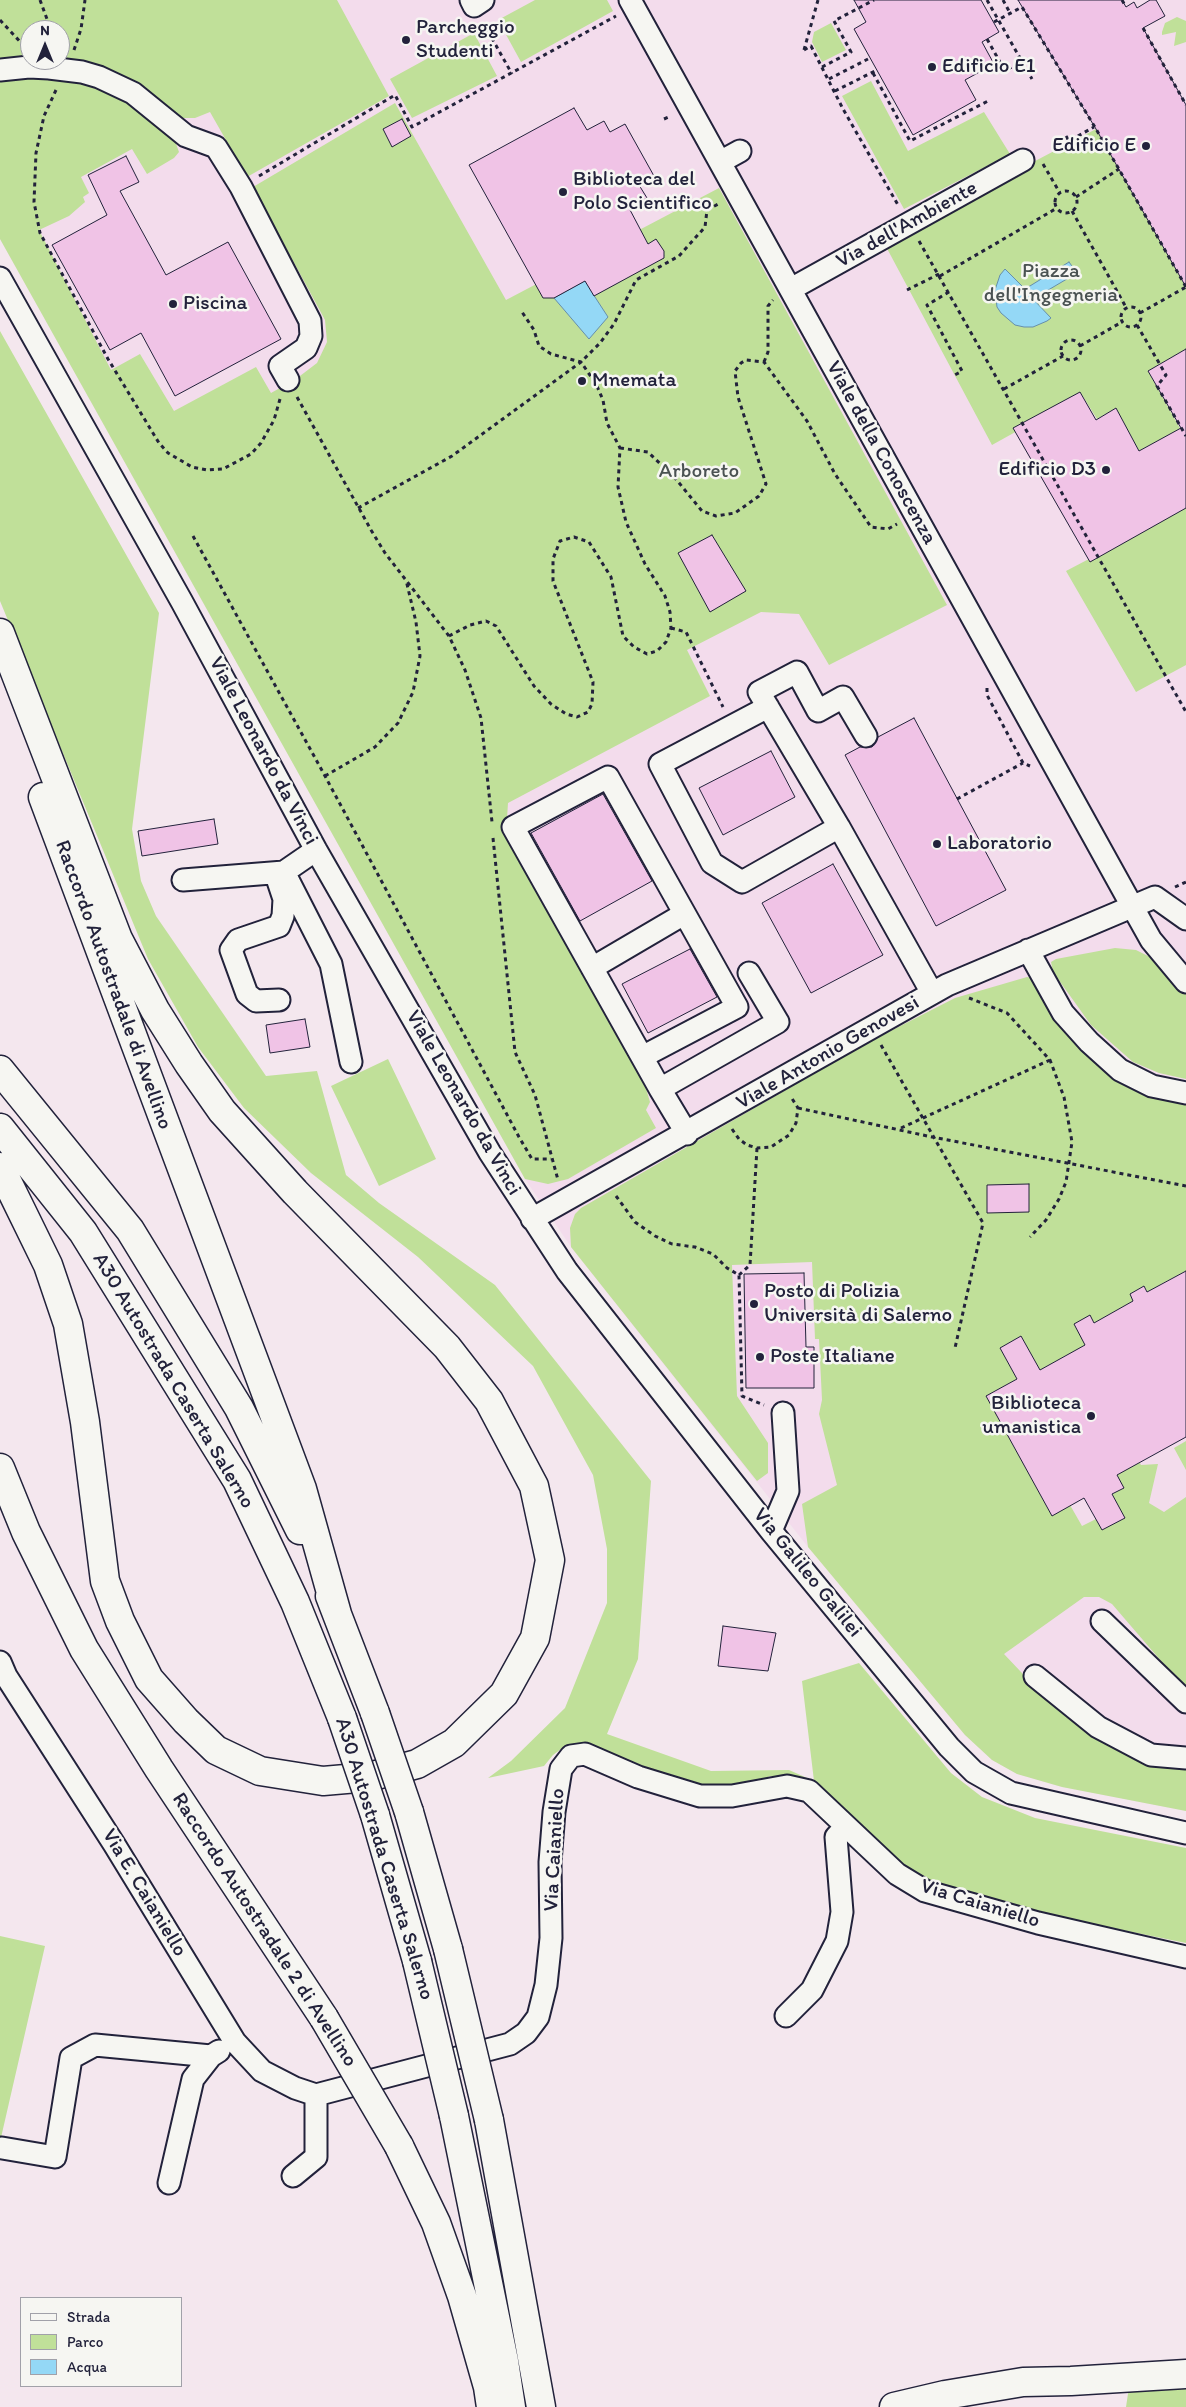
<!DOCTYPE html>
<meta charset="utf-8">
<style>
body{margin:0}
#map{position:relative;width:1186px;height:2407px;overflow:hidden;background:#f4e7ee;font-family:Itim,sans-serif}
canvas{display:block}
.legend{position:absolute;left:20px;top:2297px;width:162px;height:90px;box-sizing:border-box;background:#f6f6f2;border:1px solid #a1a1a9;margin:0;padding:6px 9px;list-style:none;font-size:15px;color:#22223b}
.legend li{display:flex;align-items:center;gap:10px;height:25px}
.legend b{width:25px;border:1px solid #a1a1a9}
.north{position:absolute;left:20px;top:20px;width:50px;height:50px;box-sizing:border-box;background:#f6f6f2;border:1px solid #a1a1a9;border-radius:50%;rotate:0deg;font-size:14px;font-weight:700;line-height:20px;text-align:center;color:#22223b}
.north::after{content:'';display:block;margin:auto;width:18px;height:22px;background:#22223b;clip-path:polygon(50% 0,100% 100%,50% 72%,0 100%)}
</style>
<div id="map">
<canvas width="1186" height="2407"></canvas>
<ul class="legend">
<li><b style="height:6px;background:#f6f6f2"></b>Strada</li>
<li><b style="height:14px;background:#c0e099"></b>Parco</li>
<li><b style="height:14px;background:#94d8f6"></b>Acqua</li>
</ul>
<div class="north">N</div>
</div>
<script>
const c = document.querySelector('canvas').getContext('2d');
c.lineJoin = 'round';
function paint(path, color) { c.fillStyle = color; c.fill(path, 'evenodd'); }
const poly = rows => new Path2D(rows.map(r => 'M' + r).join(''));
function stroke(path, color, width, dash) { c.strokeStyle = color; c.lineWidth = width; c.lineCap = dash ? 'butt' : 'round'; c.setLineDash(dash || []); c.stroke(path); }
function drawText(font, color, halo, rows, align = 'center') {
  c.font = font + ' Itim,sans-serif'; c.lineWidth = 5; c.setLineDash([]); c.textBaseline = 'middle'; c.strokeStyle = halo; c.fillStyle = color; for (const [text, x, y, turn = 0] of rows) {
    c.save(); c.translate(x, y); c.rotate((+turn || 0) * Math.PI / 180); c.textAlign = isNaN(turn) ? turn : align; if (halo) c.strokeText(text, 0, 0); c.fillText(text, 0, 0); c.restore();
  }
}
paint(poly([
 [0,0,1186,0,1186,1811,1062,1787,1017,1774,992,1760,965,1735,808,1547,571,1247,525,1179,0,239],
 [30,30,60,30,60,60,30,60]
]), '#f3dcec');
paint(poly([
 [0,0,337,0,389,96,247,177,210,112,195,118,178,118,60,60,60,30,30,30,30,58,0,61],
 [535,0,607,0,613,11,521,62,498,20],
 [1177,17,1186,21,1186,42,1174,46,1176,32,1162,35,1162,32,1165,23],
 [831,23,846,50,822,62,812,42,814,32],
 [474,33,497,76,412,118,390,79],
 [0,77,68,77,106,90,129,102,175,141,179,152,174,158,147,174,132,149,81,177,89,193,83,197,85,202,69,216,39,230,111,370,140,354,174,411,256,367,271,393,296,379,317,363,327,342,325,320,253,187,395,103,506,300,719,188,947,605,829,665,799,614,761,612,687,650,710,696,508,803,506,834,645,1085,650,1102,646,1110,656,1128,568,1179,548,1184,525,1179,0,239],
 [871,81,908,151,984,112,1010,154,904,209,842,96],
 [1096,129,1186,287,1186,349,1148,371,1186,439,1159,440,1139,451,1116,408,1097,419,1082,395,992,445,883,241],
 [0,331,159,613,132,829,141,881,156,916,266,1076,317,1071,346,1175,379,1203,495,1285,651,1481,638,1659,607,1734,711,1771,789,1770,814,1781,802,1681,859,1663,951,1773,982,1797,1035,1818,1186,1848,1186,1943,1019,1909,940,1890,907,1871,791,1777,770,1776,749,1786,706,1787,660,1773,583,1744,565,1746,553,1755,544,1766,488,1778,511,1761,565,1708,607,1603,607,1549,593,1475,533,1366,418,1257,311,1173,244,1108,198,1047,148,959,0,601],
 [1186,508,1186,665,1136,692,1066,571],
 [1115,948,1136,950,1156,960,1186,993,1186,1079,1159,1073,1133,1062,1091,1025,1053,972,1051,962,1056,959],
 [1027,977,1033,978,1111,1075,1148,1096,1186,1103,1186,1271,1161,1284,1152,1299,1144,1286,1130,1294,1133,1301,1094,1323,1090,1316,1099,1369,1080,1379,1067,1355,1040,1370,1021,1336,1000,1348,1017,1379,986,1396,1052,1516,1070,1505,1082,1526,1096,1519,1102,1530,1124,1518,1112,1494,1123,1488,1107,1458,1130,1445,1141,1465,1158,1464,1149,1503,1164,1512,1186,1497,1186,1690,1112,1604,1099,1597,1084,1597,1004,1654,1038,1690,1186,1766,1186,1811,1062,1787,1017,1774,992,1760,965,1735,808,1547,802,1504,837,1485,819,1414,822,1400,819,1339,815,1339,812,1262,732,1265,737,1396,768,1443,768,1473,757,1481,571,1247,570,1228,575,1214,581,1208,869,1042,955,998],
 [388,1059,436,1159,379,1186,331,1086],
 [1186,1441,1186,1470,1174,1448],
 [0,1936,45,1946,0,2142],
 [1129,2387,1186,2388,1186,2407,1126,2407]
]), '#c0e099');
const water = poly([
 [656,241,664,256,593,294,608,317,589,339,554,298,656,241],
 [1069,262,1077,273,1033,299,1051,318,1047,321,1033,327,1024,327,1015,325,1001,313,997,307,995,290,1000,275,1005,269,1025,289,1069,262]
]);
paint(water, '#94d8f6');
stroke(water, '#668fab', 1);
const building = poly([
 [854,0,981,0,999,32,982,42,994,64,965,80,976,100,913,135,854,29,866,22,854,0],
 [1018,0,1122,0,1126,7,1134,2,1137,8,1150,0,1156,0,1165,16,1143,28,1186,105,1186,287,1096,129,1018,0],
 [574,108,587,130,604,121,610,132,625,124,654,176,639,185,647,198,629,208,648,244,656,239,664,251,664,258,594,296,585,281,554,298,543,298,469,165,574,108],
 [402,119,411,136,392,147,383,129,402,119],
 [126,156,139,182,120,191,166,275,228,242,281,339,175,396,141,333,110,350,52,245,107,215,88,175,126,156],
 [1186,349,1186,508,1090,562,1013,428,1080,392,1096,420,1116,408,1139,451,1181,428,1148,371,1186,349],
 [712,535,746,591,710,612,678,553,712,535],
 [914,718,1006,890,936,926,845,755,860,747,872,747,878,737,914,718],
 [771,751,795,797,723,835,699,788,771,751],
 [603,794,652,881,580,921,531,833,603,794],
 [214,819,218,844,142,856,138,831,214,819],
 [833,864,883,955,811,993,762,903,833,864],
 [690,949,717,997,648,1033,622,984,690,949],
 [305,1019,310,1047,270,1053,266,1025,305,1019],
 [1029,1184,1029,1212,987,1213,987,1185,1029,1184],
 [1186,1271,1186,1437,1117,1475,1124,1488,1112,1494,1125,1518,1102,1530,1084,1498,1052,1516,986,1396,1017,1379,1000,1348,1021,1336,1040,1370,1085,1345,1074,1324,1090,1315,1094,1323,1133,1301,1130,1294,1144,1286,1147,1292,1186,1271],
 [804,1273,806,1347,814,1347,814,1388,746,1388,744,1274,804,1273],
 [723,1626,776,1633,768,1671,718,1666,723,1626]
]);
paint(building, '#f0c3e6');
stroke(building, '#22223b', 1);
const minor = poly([
 [471,0,474,6,483,0],
 [630,0,1132,906,1151,940,1186,982],
 [0,70,29,67,49,68,82,72,99,77,133,93,186,136,216,147,241,187,310,321,311,336,306,348,280,366,288,380],
 [720,162,740,151],
 [0,278,182,602,316,850,490,1153,567,1271,771,1531,949,1747,974,1772,1011,1793,1186,1833],
 [791,289,1023,160],
 [768,707,660,764,712,863,742,882,839,827],
 [866,736,843,697,818,711,797,672,759,692,839,827,932,993],
 [316,850,284,872,331,964,351,1062],
 [277,878,284,899,283,916,279,926,238,940,231,950,247,994,256,1001,279,1000],
 [183,880,284,872],
 [1028,950,1063,1013,1089,1042,1120,1070,1152,1086,1186,1093],
 [592,968,684,914],
 [642,1057,737,1007,608,777,513,827,660,1089,687,1134],
 [660,1089,778,1022,749,973],
 [532,1219,947,985,1155,897,1186,919],
 [771,1531,788,1491,783,1413],
 [1102,1621,1186,1702],
 [0,1662,6,1676,114,1844,235,2042,262,2071,295,2088,316,2095],
 [1035,1676,1098,1727,1151,1755,1186,1758],
 [786,2016,812,1990,837,1941,842,1912,836,1837,846,1826],
 [316,2095,510,2044,526,2033,538,2017,546,1985,551,1938,550,1862,554,1812,561,1769,571,1756,585,1754,638,1777,700,1796,732,1796,787,1786,809,1791,897,1874,925,1891,1038,1923,1186,1957],
 [2,2148,55,2157,71,2058,95,2045,211,2056],
 [293,2176,316,2157,316,2095],
 [169,2183,193,2079,211,2056,219,2051]
]);
const highway = poly([
 [0,633,118,939,155,1010,189,1064,222,1111,295,1192,447,1347,489,1401,534,1486,550,1560,535,1638,504,1694,454,1743,417,1764,369,1777,323,1781,260,1771,216,1750,186,1721,149,1679,120,1621,105,1581,85,1422,68,1324,48,1265,0,1167],
 [43,797,302,1489,337,1614],
 [0,1070,130,1230,239,1408,300,1530],
 [0,1128,83,1232,237,1480,295,1602,342,1718],
 [0,1468,26,1532,84,1649,159,1769,324,2018],
 [330,1596,375,1713],
 [409,1812,448,1949],
 [375,1815,417,1961],
 [454,2116,504,2361,511,2407],
 [489,2120,541,2407],
 [399,2146,436,2223,462,2296,488,2387,491,2407],
 [894,2407,945,2395,1023,2382,1071,2381,1186,2374]
]);
stroke(minor, '#22223b', 25);
stroke(highway, '#22223b', 31);
stroke(poly([
 [40,0,51,30],
 [987,0,1032,79],
 [1003,0,1010,13],
 [1122,0,1126,7],
 [0,20,24,46],
 [994,22,1022,7,1096,129,1186,287],
 [484,24,512,74],
 [1143,28,1186,105],
 [987,39,1005,71,1022,61],
 [74,50,81,29,85,0],
 [804,50,811,46,843,109,898,205],
 [804,50,818,0],
 [822,67,851,52,834,21,874,0],
 [873,73,910,141,988,101],
 [829,79,868,59],
 [56,90,44,116,36,153,34,202,40,233,108,359,159,443,168,453,192,467,207,470,223,469,251,454,261,443,274,420,280,399],
 [835,91,877,70],
 [664,119,671,116],
 [1066,136,1069,141,1094,127],
 [1043,164,1060,193],
 [259,176,395,95,412,127,616,16],
 '1055 202a11 11 0 1 1 22 0a11 11 0 1 1-22 0Z',
 [1076,197,1119,169],
 [1072,211,1127,309],
 [919,241,1186,712],
 [940,276,1057,208],
 [907,290,939,274],
 [949,292,927,305,962,371,953,376],
 '1121 317a10 10 0 1 1 20 0a10 10 0 1 1-20 0Z',
 [1140,313,1186,287],
 [1137,325,1166,375,1157,386,1186,436],
 '1061 350a10 10 0 1 1 20 0a10 10 0 1 1-20 0Z',
 [1080,346,1122,322],
 [764,362,768,352,768,306,773,300],
 [1004,389,1063,356],
 [297,397,371,530,385,553,449,636,465,670,481,718,492,822],
 [620,448,648,452,675,478,702,511,716,516,735,513,759,496,766,484,738,397,735,371,741,363,746,360,764,362,807,421,835,474,871,527,888,529,897,524],
 [358,508,452,456,581,362,600,343,614,324,636,280,679,256,705,227,707,210,720,203],
 [193,536,325,776,519,1137,532,1159,551,1159],
 [671,628,686,632,723,707],
 [449,636,470,625,486,621,496,626,534,686,551,704,566,714,577,717,588,712,592,704,593,682,553,581,553,559,560,541,574,537,589,542,611,577,623,636,634,647,647,654,657,651,666,642,671,628,670,612,665,596,645,564,626,522,618,487,620,448,607,423,603,400,596,384,581,362,551,354,539,346,534,330,522,312],
 [987,688,987,695,1023,763,1030,766],
 [325,776,375,747,398,723,413,692,420,656,416,622,406,580],
 [957,799,1023,763],
 [493,838,515,1052,535,1095,558,1180],
 [1175,887,1186,882],
 [969,998,1007,1013,1050,1060,1064,1097,1072,1142,1066,1182,1059,1199,1046,1220,1030,1237],
 [881,1045,983,1223,955,1348],
 [798,1108,932,1137,1186,1186],
 [901,1128,1050,1060],
 [732,1129,739,1139,747,1145,757,1148,771,1147,789,1135,796,1123,798,1108,791,1097],
 [616,1196,635,1222,655,1236,672,1244,695,1247,713,1254,727,1268,739,1275,742,1396,764,1405],
 [739,1275,750,1265,757,1148]
]), '#22223b', 3, [4, 4]);
stroke(minor, '#f6f6f2', 21);
stroke(highway, '#f6f6f2', 28);
const highwayBridge = poly([
 [375,1713,409,1812],
 [342,1718,375,1815],
 [448,1949,489,2120],
 [417,1961,454,2116],
 [324,2018,399,2146]
]);
stroke(highwayBridge, '#22223b', 31, []);
stroke(highwayBridge, '#f6f6f2', 28);
for (const [x, y, r, color] of [
 [406,40,5,"#22223b"],
 [932,67,5,"#22223b"],
 [1146,146,5,"#22223b"],
 [563,192,5,"#22223b"],
 [173,304,5,"#22223b"],
 [582,381,5,"#22223b"],
 [1106,470,5,"#22223b"],
 [937,844,5,"#22223b"],
 [754,1304,5,"#22223b"],
 [760,1357,5,"#22223b"],
 [1091,1416,5,"#22223b"]
]) { const dot = new Path2D(); dot.arc(x, y, r, 0, 2 * Math.PI); c.fillStyle = color; c.fill(dot); stroke(dot, '#f6f6f2', 2); }
drawText('21px', '#22223b', '#f6f6f2', [
 ["Parcheggio",416,28],
 ["Studenti",416,52],
 ["Edificio E1",942,67],
 ["Edificio E",1136,146,"right"],
 ["Biblioteca del",573,180],
 ["Polo Scientifico",573,204],
 ["Piscina",183,304],
 ["Mnemata",592,381],
 ["Edificio D3",1096,470,"right"],
 ["Laboratorio",947,844],
 ["Posto di Polizia",764,1292],
 ["Università di Salerno",764,1316],
 ["Poste Italiane",770,1357],
 ["Biblioteca",1081,1404,"right"],
 ["umanistica",1081,1428,"right"]
], 'left');
drawText('21px', '#22223b', '#f6f6f2', [
 ["Via dell'Ambiente",907,225,-29],
 ["Viale della Conoscenza",881,453,61],
 ["Viale Leonardo da Vinci",263,751,62],
 ["Raccordo Autostradale di Avellino",113,985,70],
 ["Viale Antonio Genovesi",828,1053,-30],
 ["Viale Leonardo da Vinci",463,1103,60],
 ["A30 Autostrada Caserta Salerno",173,1381,59],
 ["Via Galileo Galilei",807,1573,51],
 ["Via Caianiello",555,1850,-87],
 ["A30 Autostrada Caserta Salerno",384,1859,73],
 ["Via E. Caianiello",144,1893,59],
 ["Via Caianiello",980,1904,17],
 ["Raccordo Autostradale 2 di Avellino",264,1930,57]
]);
drawText('21px', '#4a5252', '#f6f6f2', [
 ["Piazza",1051,272],
 ["dell'Ingegneria",1051,296],
 ["Arboreto",699,472]
]);
</script>
